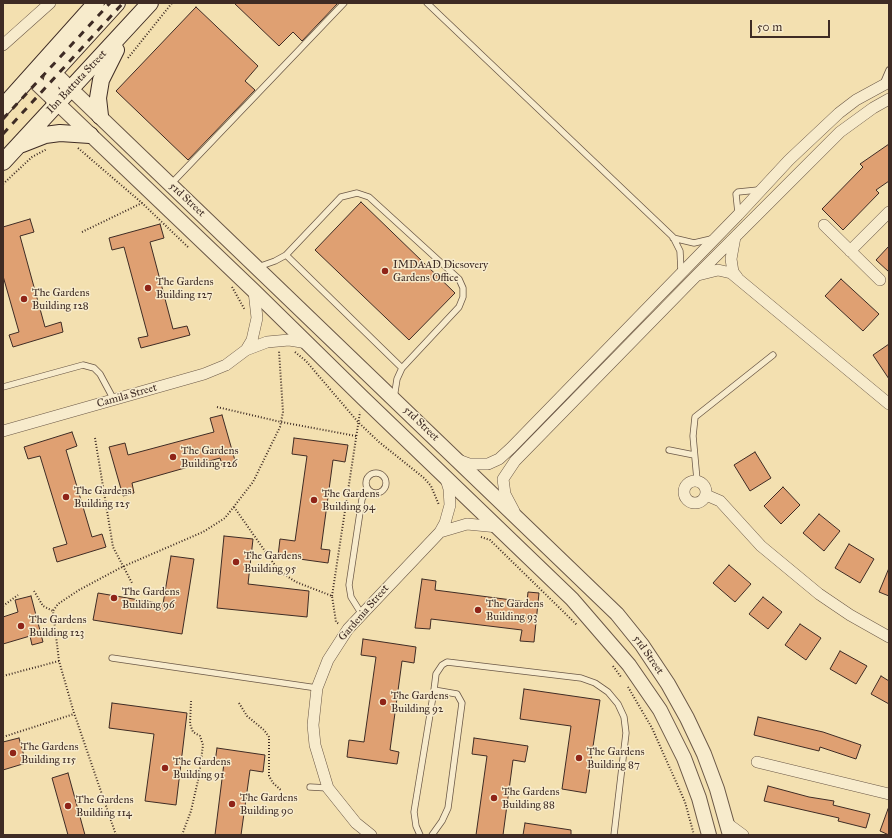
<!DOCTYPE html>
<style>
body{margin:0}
#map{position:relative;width:892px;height:838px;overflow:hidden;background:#f3e0b0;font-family:"IM FELL Great Primer",serif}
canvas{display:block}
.frame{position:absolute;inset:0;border:4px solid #3e2b24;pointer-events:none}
.scale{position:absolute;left:750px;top:20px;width:80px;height:18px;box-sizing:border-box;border:2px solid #3e2b24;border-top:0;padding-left:5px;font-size:12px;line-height:14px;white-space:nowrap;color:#3e2b24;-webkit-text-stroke:3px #f7ebcc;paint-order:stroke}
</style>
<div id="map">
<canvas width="892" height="838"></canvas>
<div class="frame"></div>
<div class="scale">50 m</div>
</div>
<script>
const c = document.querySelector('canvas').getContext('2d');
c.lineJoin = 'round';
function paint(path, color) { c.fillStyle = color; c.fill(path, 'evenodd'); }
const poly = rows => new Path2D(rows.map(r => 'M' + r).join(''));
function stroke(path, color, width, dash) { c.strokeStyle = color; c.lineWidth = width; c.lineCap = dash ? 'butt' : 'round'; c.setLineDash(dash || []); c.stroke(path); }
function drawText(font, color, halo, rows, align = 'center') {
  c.font = font + ' "IM FELL Great Primer",serif'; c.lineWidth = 3; c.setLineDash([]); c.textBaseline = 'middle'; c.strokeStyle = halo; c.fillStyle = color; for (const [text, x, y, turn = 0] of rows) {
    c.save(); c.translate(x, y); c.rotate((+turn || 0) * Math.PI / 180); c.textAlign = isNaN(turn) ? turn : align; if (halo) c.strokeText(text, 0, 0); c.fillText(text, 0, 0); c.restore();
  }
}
const building = poly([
 [234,3,338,3,302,41,293,32,279,46,234,3],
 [196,7,258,66,245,81,255,90,188,160,116,91,196,7],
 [889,144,889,181,876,190,879,193,843,230,822,209,863,167,860,164,889,144],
 [361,202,455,293,409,340,315,250,361,202],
 [30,219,34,232,20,236,45,327,61,322,63,332,13,347,9,335,19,332,3,276,3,227,30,219],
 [160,224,164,238,150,242,173,329,187,326,190,335,141,348,138,338,148,336,124,247,112,250,109,238,160,224],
 [889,246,889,272,876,260,889,246],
 [841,279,879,314,863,331,825,296,841,279],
 [889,344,889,379,873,355,889,344],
 [222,415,236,464,223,468,220,458,132,483,134,493,123,496,109,447,125,443,128,455,214,432,210,418,222,415],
 [72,432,77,446,66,450,92,537,102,534,106,547,57,562,53,548,67,544,40,456,28,459,24,447,72,432],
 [294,438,348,445,345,462,333,460,321,549,330,550,328,563,278,556,280,539,295,541,307,456,292,454,294,438],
 [755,452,771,478,750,491,734,465,755,452],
 [783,487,800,505,781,524,764,506,783,487],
 [819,514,840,531,824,551,803,533,819,514],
 [224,536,253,539,248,584,309,591,307,617,217,608,224,536],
 [849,544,874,559,860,583,835,568,849,544],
 [171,556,194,559,182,634,93,620,98,593,163,604,171,556],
 [729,565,751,584,735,602,713,583,729,565],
 [889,568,889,596,879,592,889,568],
 [422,579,436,581,435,590,527,602,528,592,539,593,534,642,520,641,522,630,431,619,430,629,415,628,422,579],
 [31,596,43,642,32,645,30,636,3,644,3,617,18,612,15,600,31,596],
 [763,597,782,612,768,629,749,614,763,597],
 [800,624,821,638,806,660,785,645,800,624],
 [363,639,416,647,414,663,402,661,390,750,399,752,397,764,347,757,349,740,364,742,376,657,361,655,363,639],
 [840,651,867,666,856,684,830,669,840,651],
 [881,676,889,681,889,704,871,694,881,676],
 [524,689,600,700,586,793,562,789,571,726,520,719,524,689],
 [112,703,187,713,176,805,145,801,154,734,109,728,112,703],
 [758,717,823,732,861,745,856,759,820,747,819,751,754,735,758,717],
 [19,738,26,763,3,770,3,742,19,738],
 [474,738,528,746,525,762,513,760,503,835,476,835,487,756,472,754,474,738],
 [217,748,265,755,263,772,250,770,241,835,215,835,224,763,215,762,217,748],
 [68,773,85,835,68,835,52,778,68,773],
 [768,786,809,797,834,801,833,805,870,814,866,828,838,821,839,818,764,801,768,786],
 [888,809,889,809,889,835,880,831,888,809],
 [525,823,571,830,571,835,523,835,525,823]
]);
paint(building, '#dfa072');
stroke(building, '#3e2b24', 1);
const service = poly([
 [427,3,673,237,680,251,681,271],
 [883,84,889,70],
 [171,184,344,3],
 [738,213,736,194,738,192,758,190],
 [673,238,694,243,711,239],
 [286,255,402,368],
 [258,267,275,261,286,255,341,197,357,193,369,197,459,279,463,288,463,297,459,307,402,368,397,379,394,398],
 [3,387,83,365,94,368,100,374,114,400],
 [669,450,694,455],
 '366 483a10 10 0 1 1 20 0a10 10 0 1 1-20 0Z',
 [697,480,693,436,695,417,773,355],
 [361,613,351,597,349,585,362,499,368,489],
 [112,658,317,688],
 [310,787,328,788],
 [420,835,416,826,414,812,434,690,436,674,442,665,447,662,581,678,595,683,608,692,618,704,624,717,626,733,614,835],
 [432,835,442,821,448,808,462,703,457,694,434,690]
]);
const minor = poly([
 [3,45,50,3],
 [824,225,880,280],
 [735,237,731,259,733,272,737,277],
 [850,251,889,212],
 [698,275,718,270,731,273,889,404],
 [246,350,252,340,257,318,254,291],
 [3,431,204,374,226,365,246,350,267,342,289,340,308,343],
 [458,460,469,464,488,464,499,459,511,448,738,215,789,160,839,113,856,100,889,82],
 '684 492a11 11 0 1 1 22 0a11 11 0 1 1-22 0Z',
 [706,495,720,501,761,546,819,594,850,615,889,637],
 [514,511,505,494,503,479,515,461,697,275,840,132,873,108,889,99],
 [440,532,467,524,498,527],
 [757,762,889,794],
 [728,824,743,835],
 [371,835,356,823,328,788,315,745,313,725,317,688,328,660,348,629,440,532,445,523,450,505,449,489,445,476]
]);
const tertiary = poly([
 [47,66,617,614,642,645,668,684,687,718,704,754,717,789,730,835],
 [30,77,254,291,363,398,572,599,629,665,660,710,684,758,699,798,709,835]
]);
const secondary = poly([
 [57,103,53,98,50,87,54,72,117,3],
 [3,107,96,3],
 [100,116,98,98,101,80,116,50],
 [22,144,45,135,60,133,90,135],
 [3,162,150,3]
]);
stroke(service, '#6b5847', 7);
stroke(minor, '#6b5847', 12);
stroke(tertiary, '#6b5847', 16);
stroke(secondary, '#3e2b24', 18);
stroke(poly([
 [128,58,172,3],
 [78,148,142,203,189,248],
 [3,184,32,157,47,149],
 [82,232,142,203],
 [232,287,245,310],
 [295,352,306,361,358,422,379,442,424,478,431,486,439,505],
 [217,407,281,422,356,436],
 [95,438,113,547,132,583],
 [234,507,279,571,296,582,332,596,336,622,339,624],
 [481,537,490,540,577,625],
 [34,591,43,606,53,611],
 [332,596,360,412],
 [3,606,18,595],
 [613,666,621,677],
 [3,676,59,661],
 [628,687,652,728,685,802,694,835],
 [239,703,247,716,264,730,269,737,269,776,273,783,282,791],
 [3,737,74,714],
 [116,835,74,713,59,661,53,611,58,604,79,590,122,567,203,532,225,518,253,482,280,427,283,412,279,351],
 [182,835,191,811,199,776,203,745,200,736,193,732,190,724,191,701]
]), '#3e2b24', 2, [1, 2]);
stroke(service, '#f7ebcc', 5.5);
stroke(minor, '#f7ebcc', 11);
stroke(tertiary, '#f7ebcc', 14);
stroke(secondary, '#f7ebcc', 16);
stroke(poly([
 [3,119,110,3],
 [3,134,123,3]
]), '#3e2b24', 3, [7, 7]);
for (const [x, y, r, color] of [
 [385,271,4,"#8f2418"],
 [148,288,4,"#8f2418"],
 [24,299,4,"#8f2418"],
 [173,457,4,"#8f2418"],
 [66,497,4,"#8f2418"],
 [314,500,4,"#8f2418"],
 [236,562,4,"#8f2418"],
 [114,598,4,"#8f2418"],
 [478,610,4,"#8f2418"],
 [21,626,4,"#8f2418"],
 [383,702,4,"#8f2418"],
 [13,753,4,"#8f2418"],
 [579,758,4,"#8f2418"],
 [165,768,4,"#8f2418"],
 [494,798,4,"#8f2418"],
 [232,804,4,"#8f2418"],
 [68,806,4,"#8f2418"]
]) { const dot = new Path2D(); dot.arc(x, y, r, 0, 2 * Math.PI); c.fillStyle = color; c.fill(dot); stroke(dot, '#f7ebcc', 1.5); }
drawText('11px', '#3e2b24', '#f7ebcc', [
 ["Ibn Battuta Street",77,82,-47],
 ["51d Street",187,200,43],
 ["Camila Street",127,396,-16],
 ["51d Street",421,424,44],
 ["Gardenia Street",364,613,-49],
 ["51d Street",648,655,55]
]);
drawText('11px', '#3e2b24', '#f7ebcc', [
 ["IMDAAD Dicsovery",393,265],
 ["Gardens Office",393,278],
 ["The Gardens",156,282],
 ["Building 127",156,295],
 ["The Gardens",32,293],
 ["Building 128",32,306],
 ["The Gardens",181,451],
 ["Building 126",181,464],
 ["The Gardens",74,491],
 ["Building 125",74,504],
 ["The Gardens",322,494],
 ["Building 94",322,507],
 ["The Gardens",244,556],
 ["Building 95",244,569],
 ["The Gardens",122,592],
 ["Building 96",122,605],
 ["The Gardens",486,604],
 ["Building 93",486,617],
 ["The Gardens",29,620],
 ["Building 123",29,633],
 ["The Gardens",391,696],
 ["Building 92",391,709],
 ["The Gardens",21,747],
 ["Building 115",21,760],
 ["The Gardens",587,752],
 ["Building 87",587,765],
 ["The Gardens",173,762],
 ["Building 91",173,775],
 ["The Gardens",502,792],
 ["Building 88",502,805],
 ["The Gardens",240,798],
 ["Building 90",240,811],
 ["The Gardens",76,800],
 ["Building 114",76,813]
], 'left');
</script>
